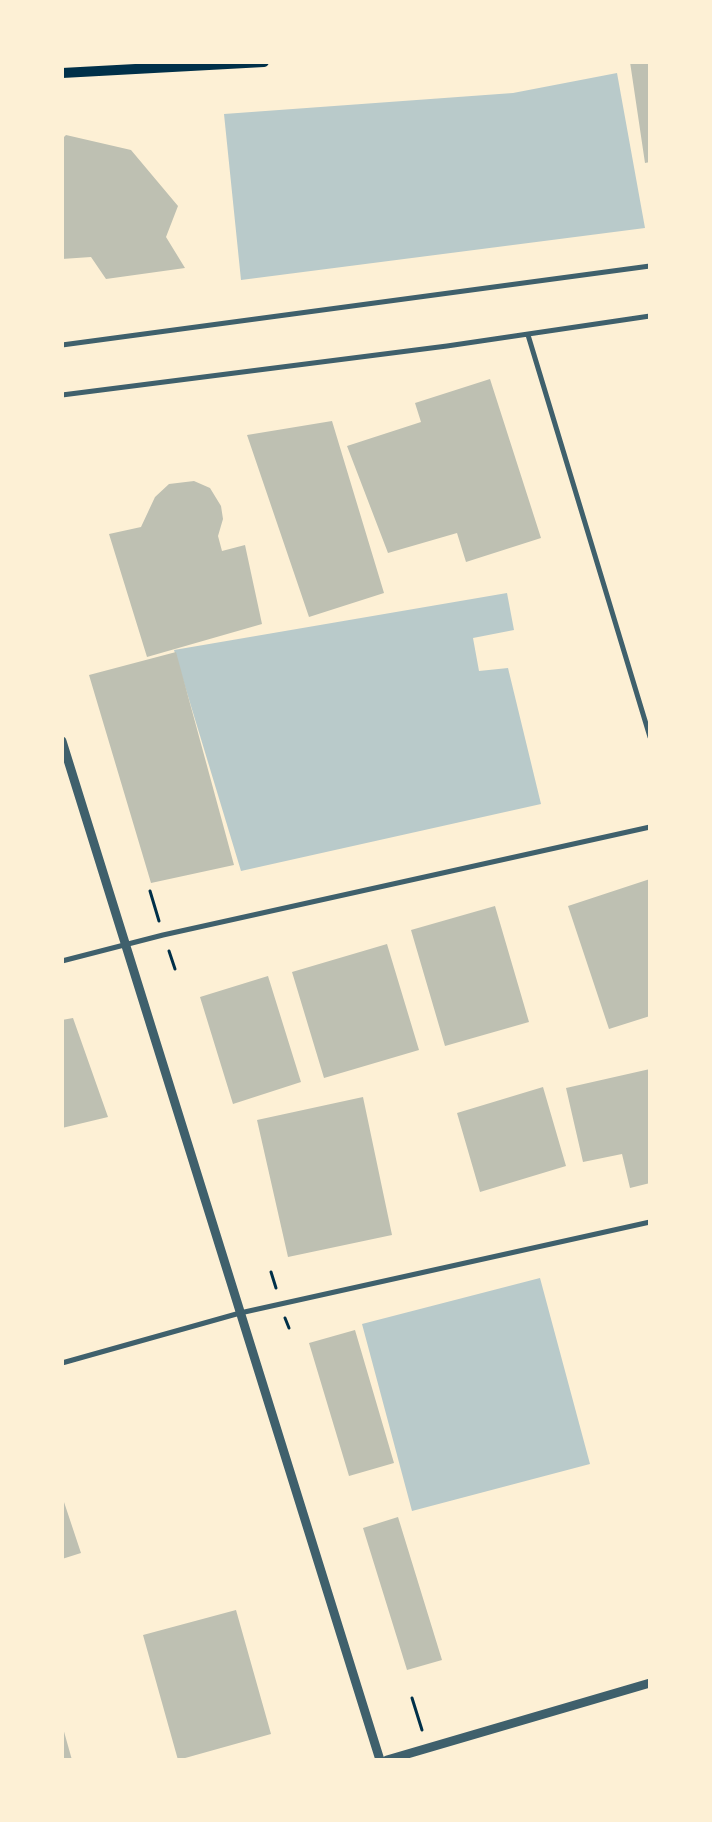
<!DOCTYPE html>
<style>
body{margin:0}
#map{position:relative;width:712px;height:1822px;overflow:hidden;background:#fdf0d5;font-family:Commissioner,sans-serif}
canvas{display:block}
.frame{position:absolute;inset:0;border:64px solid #fdf0d5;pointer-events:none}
</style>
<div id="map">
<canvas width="712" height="1822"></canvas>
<div class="frame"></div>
</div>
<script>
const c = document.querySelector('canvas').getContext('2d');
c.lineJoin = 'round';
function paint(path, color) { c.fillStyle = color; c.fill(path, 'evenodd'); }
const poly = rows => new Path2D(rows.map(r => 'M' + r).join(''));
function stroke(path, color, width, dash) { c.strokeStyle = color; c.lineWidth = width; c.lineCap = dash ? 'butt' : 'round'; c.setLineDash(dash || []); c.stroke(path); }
paint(poly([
 [617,73,645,228,241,280,224,114,513,93],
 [507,593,514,630,473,638,479,671,508,668,541,804,241,871,174,650],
 [540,1278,590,1464,412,1511,362,1324]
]), '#b9caca');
paint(poly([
 [630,62,650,62,650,162,645,163],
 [66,135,131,150,178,206,166,237,185,268,106,279,91,257,62,259,62,139],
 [490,379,541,538,466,562,457,533,388,553,347,446,421,422,415,403],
 [332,421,384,593,309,617,247,435],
 [194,481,210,488,221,506,223,519,218,536,222,551,245,545,262,624,147,657,109,534,141,527,155,497,169,484],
 [176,652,234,865,151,883,89,675],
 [650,879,650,1016,609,1029,568,906],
 [495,906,529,1022,445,1046,411,930],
 [387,944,419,1050,324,1078,292,972],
 [268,976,301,1082,233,1104,200,997],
 [73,1018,108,1117,62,1128,62,1020],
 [650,1069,650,1183,630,1188,622,1154,583,1162,566,1088],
 [543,1087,566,1166,480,1192,457,1113],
 [363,1097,392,1235,288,1257,257,1120],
 [355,1330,394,1463,349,1476,309,1343],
 [62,1496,81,1553,62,1559],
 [398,1517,442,1660,407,1670,363,1528],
 [236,1610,271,1734,178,1760,143,1635],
 [62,1728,63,1728,72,1760,62,1760]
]), '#bec0b2');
stroke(poly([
 [150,891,159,921],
 [169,951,175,969],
 [271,1272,276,1288],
 [285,1318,289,1328],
 [412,1698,422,1730]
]), '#003049', 3);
stroke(poly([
 [528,335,650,737],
 [62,345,650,266],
 [62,395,447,346,650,316],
 [62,961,163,935,650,827],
 [62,1363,240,1313,650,1222]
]), '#3f606c', 5);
stroke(poly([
 [62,741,380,1760],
 [387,1760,650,1683]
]), '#3f606c', 9);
stroke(poly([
 [62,73,264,62]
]), '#003049', 10);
</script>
